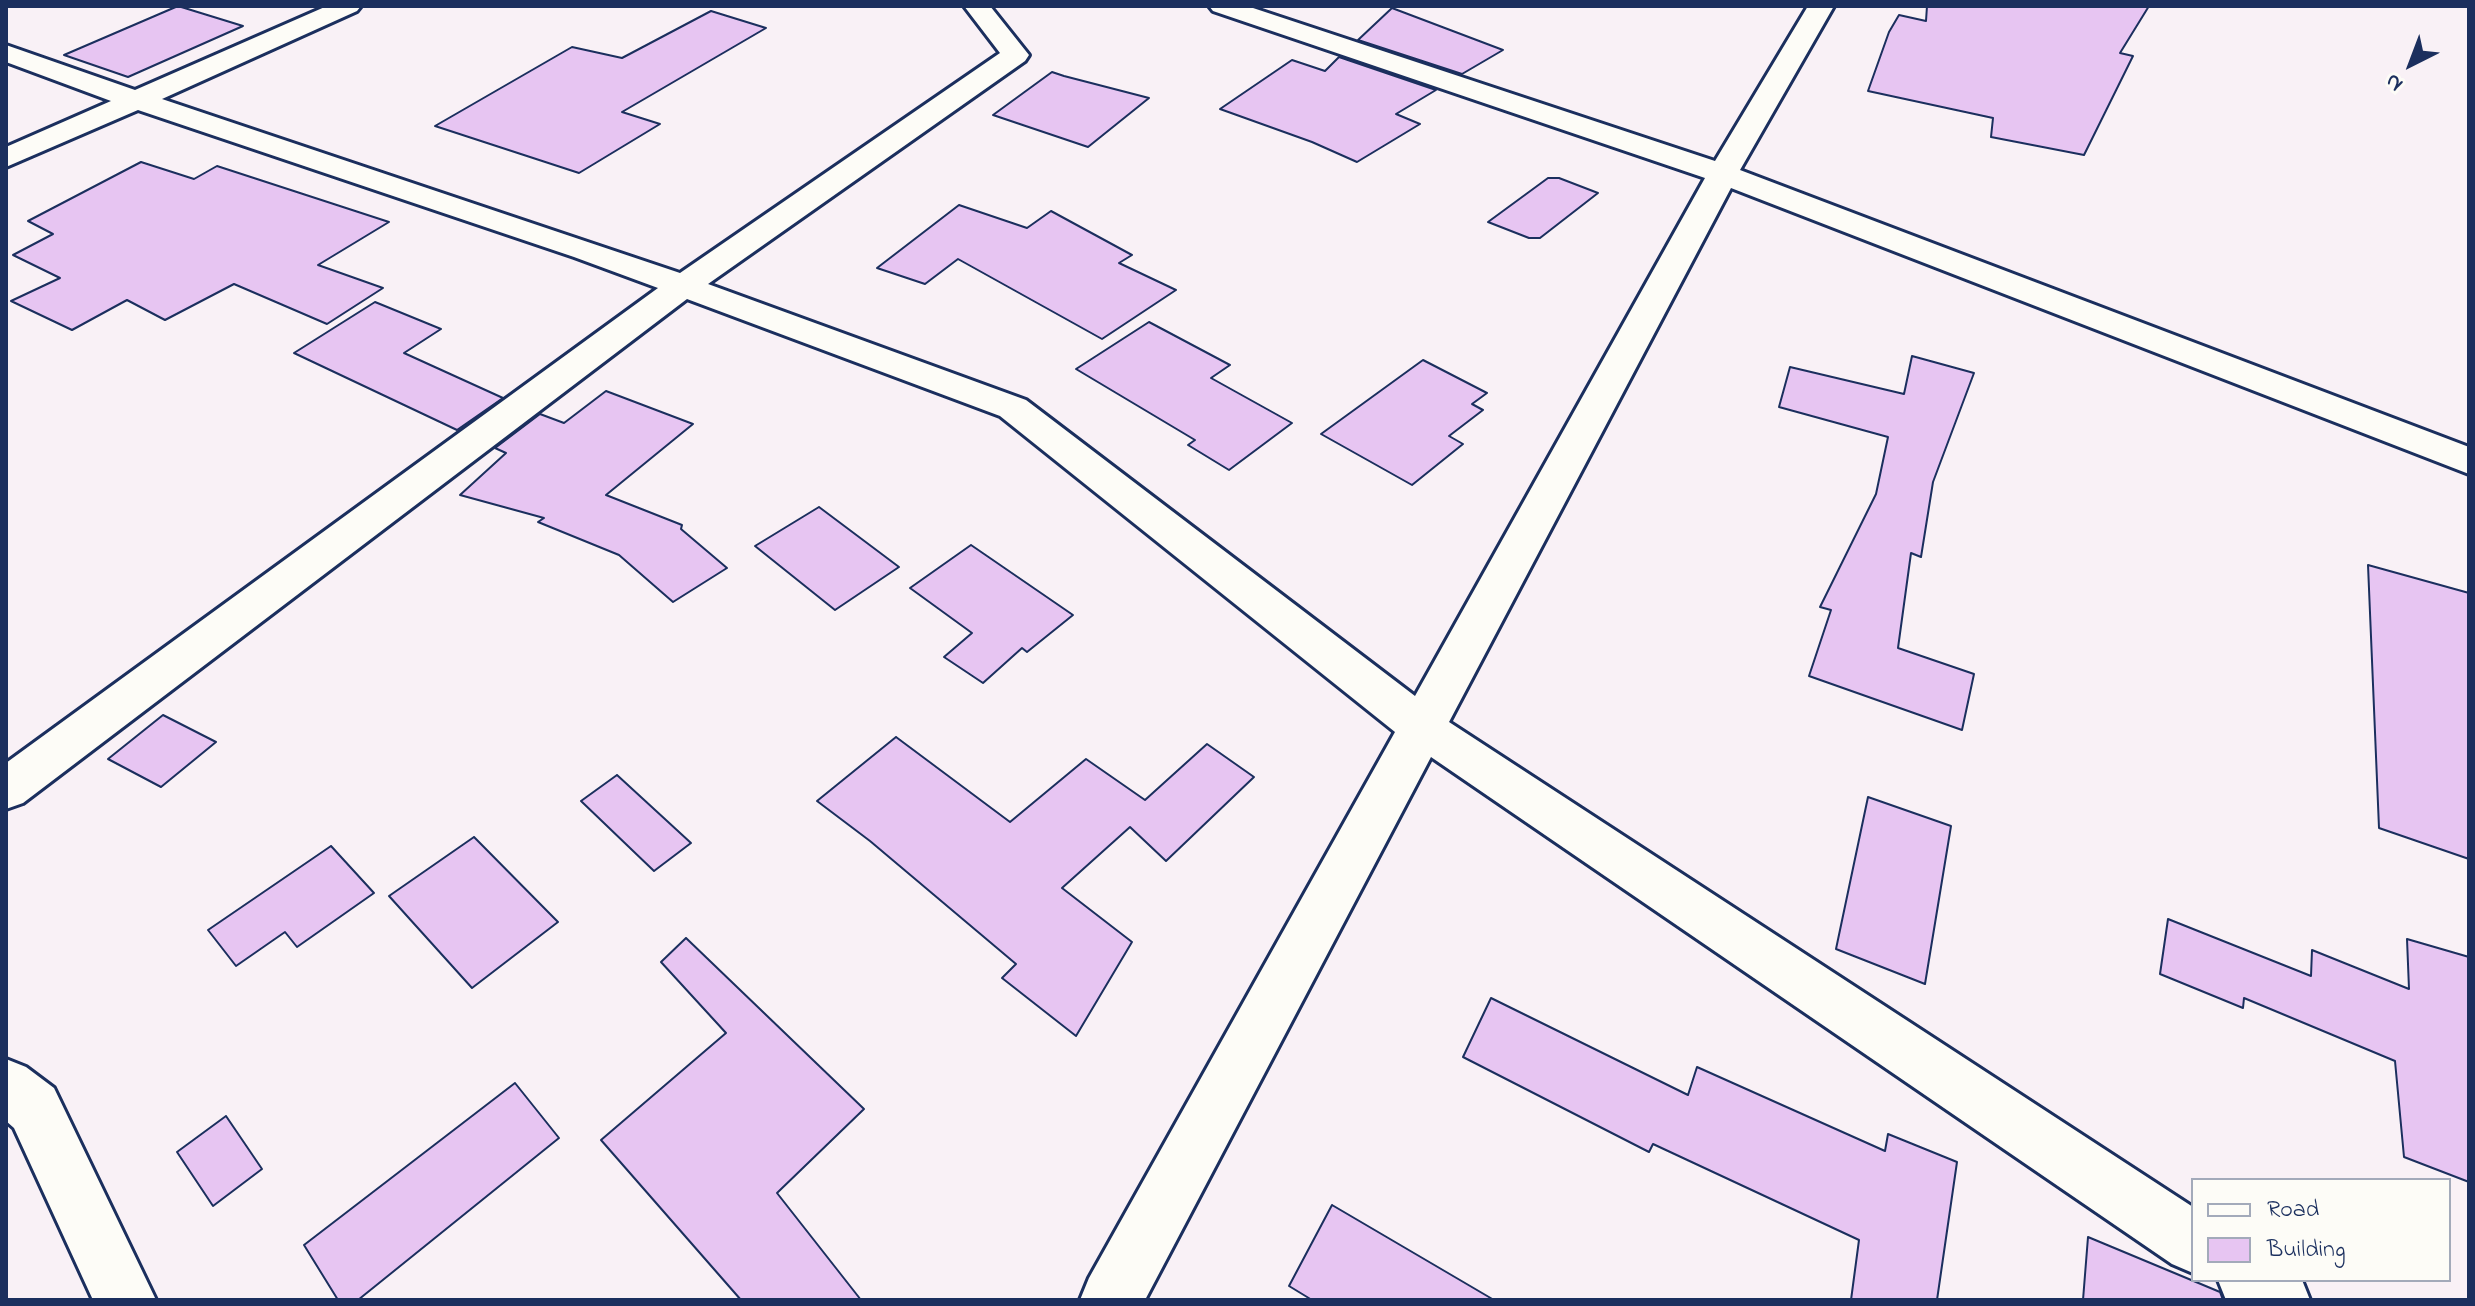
<!DOCTYPE html>
<style>
body{margin:0}
#map{position:relative;width:2475px;height:1306px;overflow:hidden;background:#f9f1f6;font-family:"Indie Flower",sans-serif}
canvas{display:block}
.frame{position:absolute;inset:0;border:8px solid #1b2f5e;pointer-events:none}
.legend{position:absolute;left:2191px;top:1178px;width:260px;height:104px;box-sizing:border-box;background:#fdfcf7;border:2px solid #a3aaba;margin:0;padding:10px 14px;list-style:none;font-size:24px;color:#1b2f5e}
.legend li{display:flex;align-items:center;gap:16px;height:40px}
.legend b{width:40px;border:2px solid #a3aaba}
.north{position:absolute;left:2371px;top:24px;width:80px;height:80px;-webkit-text-stroke:6px #fdfcf7;paint-order:stroke;rotate:222deg;font-size:22px;font-weight:700;line-height:32px;text-align:center;color:#1b2f5e}
.north::after{content:'';display:block;margin:auto;width:28px;height:36px;background:#1b2f5e;clip-path:polygon(50% 0,100% 100%,50% 72%,0 100%)}
</style>
<div id="map">
<canvas width="2475" height="1306"></canvas>
<div class="frame"></div>
<ul class="legend">
<li><b style="height:10px;background:#fdfcf7"></b>Road</li>
<li><b style="height:22px;background:#e7c5f2"></b>Building</li>
</ul>
<div class="north">N</div>
</div>
<script>
const c = document.querySelector('canvas').getContext('2d');
c.lineJoin = 'round';
function paint(path, color) { c.fillStyle = color; c.fill(path, 'evenodd'); }
const poly = rows => new Path2D(rows.map(r => 'M' + r).join(''));
function stroke(path, color, width, dash) { c.strokeStyle = color; c.lineWidth = width; c.lineCap = dash ? 'butt' : 'round'; c.setLineDash(dash || []); c.stroke(path); }
const building = poly([
 [178,6,243,26,128,77,64,55,178,6],
 [1927,6,2149,6,2120,53,2133,56,2084,155,1991,137,1993,118,1868,91,1889,32,1899,15,1926,21,1927,6],
 [1392,8,1503,50,1462,74,1358,40,1392,8],
 [711,11,766,28,622,112,660,124,579,173,435,126,572,47,622,58,711,11],
 [1339,57,1436,90,1396,114,1420,124,1357,162,1312,142,1220,109,1292,60,1325,71,1339,57],
 [1052,72,1064,76,1149,98,1088,147,993,115,1052,72],
 [141,162,194,179,217,166,389,222,318,265,383,288,327,324,234,284,165,320,127,300,72,330,11,301,60,278,13,255,53,234,28,221,141,162],
 [1548,178,1559,178,1598,193,1540,238,1529,238,1488,222,1548,178],
 [959,205,1027,228,1051,211,1132,255,1119,263,1176,290,1102,339,958,259,925,284,877,268,959,205],
 [375,302,441,329,404,353,503,398,457,430,294,353,375,302],
 [1149,322,1230,365,1211,378,1292,423,1229,470,1188,445,1195,440,1076,369,1149,322],
 [1912,356,1974,373,1933,482,1921,557,1911,553,1898,648,1974,674,1962,730,1809,676,1831,610,1820,607,1876,494,1888,437,1779,407,1790,367,1904,394,1912,356],
 [1423,360,1487,393,1472,404,1483,410,1449,436,1463,444,1412,485,1321,434,1423,360],
 [606,391,693,424,606,495,682,525,681,529,727,568,673,602,619,555,538,522,544,518,460,495,506,453,495,448,540,414,564,423,606,391],
 [819,507,899,567,835,610,755,546,819,507],
 [971,545,1073,615,1027,652,1022,648,983,683,944,657,972,633,910,588,971,545],
 [2368,565,2469,593,2469,859,2379,828,2368,565],
 [163,715,216,742,161,787,108,759,163,715],
 [896,737,1010,822,1086,759,1145,800,1207,744,1254,777,1166,861,1130,827,1062,888,1132,942,1076,1036,1002,978,1016,964,870,841,817,801,896,737],
 [617,775,691,843,654,871,581,801,617,775],
 [1868,797,1951,826,1925,984,1836,949,1868,797],
 [474,837,558,922,472,988,389,896,474,837],
 [331,846,374,893,297,947,285,932,236,966,208,930,331,846],
 [2168,919,2311,976,2312,950,2409,989,2407,939,2469,957,2469,1182,2404,1157,2395,1061,2244,998,2243,1008,2160,974,2168,919],
 [686,938,864,1109,777,1193,861,1300,741,1300,601,1140,726,1033,661,962,686,938],
 [1491,998,1688,1095,1697,1067,1885,1151,1888,1134,1957,1162,1937,1300,1851,1300,1859,1240,1653,1144,1649,1152,1463,1057,1491,998],
 [515,1083,559,1138,358,1300,338,1300,304,1245,515,1083],
 [226,1116,262,1169,213,1206,177,1152,226,1116],
 [1332,1205,1494,1300,1312,1300,1289,1286,1332,1205],
 [2088,1237,2220,1292,2223,1300,2083,1300,2088,1237]
]);
paint(building, '#e7c5f2');
stroke(building, '#1b2f5e', 2);
const minor = poly([
 [327,6,361,6,357,11,162,99,680,273,1000,53,964,6,990,6,1029,55,1025,61,708,284,1026,400,1415,696,1705,178,1213,11,1209,6,1247,6,1715,161,1808,6,1834,6,1740,170,2469,447,2469,474,1731,188,1449,722,2193,1207,2193,1273,2172,1264,1431,757,1145,1300,1080,1300,1089,1278,1395,732,1000,416,687,299,23,803,6,809,6,763,658,288,574,257,138,110,6,167,6,147,111,101,6,62,6,45,135,90,327,6],
 [6,1059,26,1067,54,1088,156,1300,93,1300,14,1128,6,1121,6,1059],
 [2218,1280,2302,1280,2310,1300,2226,1300,2218,1280]
]);
stroke(minor, '#1b2f5e', 6);
paint(minor, '#fdfcf7');
</script>
